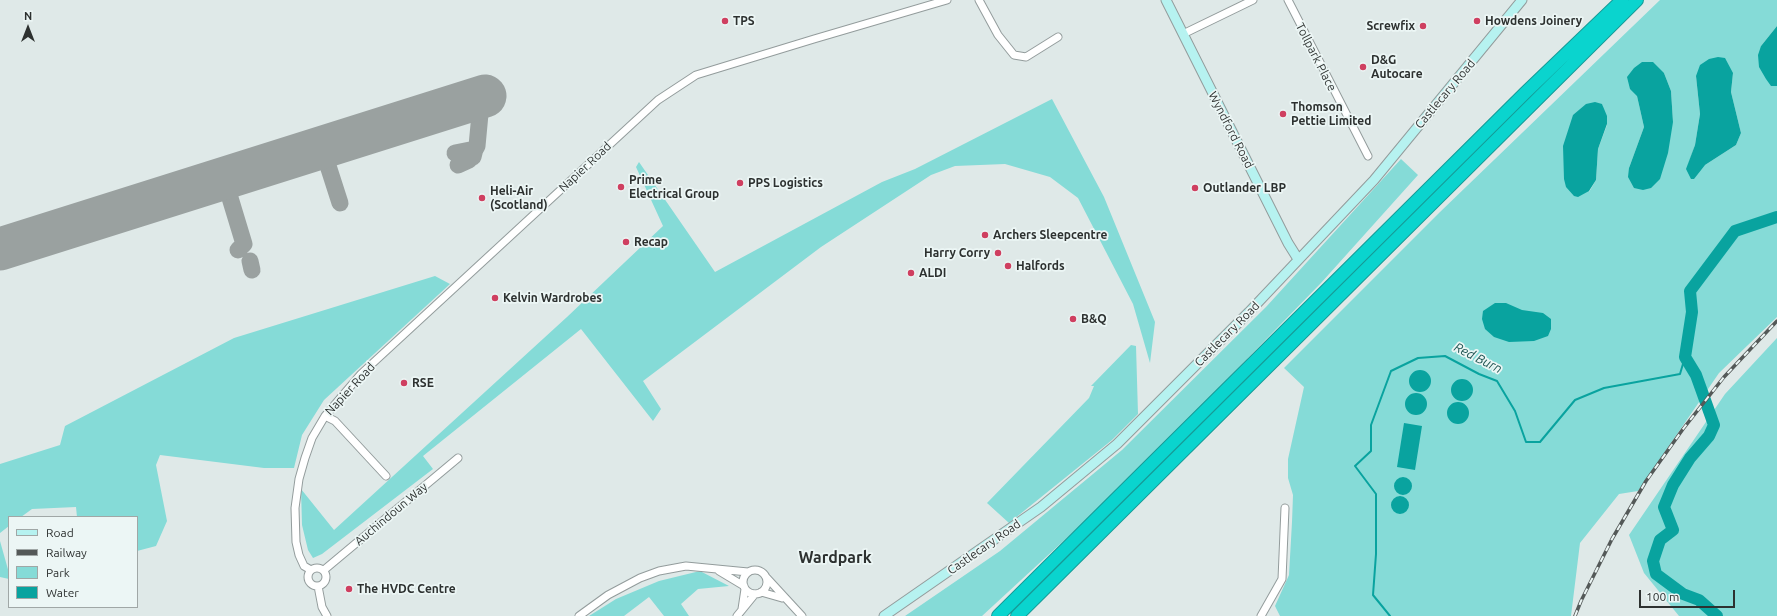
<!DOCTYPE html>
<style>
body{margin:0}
#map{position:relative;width:1777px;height:616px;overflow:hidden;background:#dfe9e8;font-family:Ubuntu,sans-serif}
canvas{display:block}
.legend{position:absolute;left:8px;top:516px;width:130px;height:92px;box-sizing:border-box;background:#ecf6f5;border:1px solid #a0a7a6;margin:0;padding:5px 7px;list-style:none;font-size:12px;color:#2d3130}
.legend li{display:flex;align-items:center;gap:8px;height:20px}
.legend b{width:20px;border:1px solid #a0a7a6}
.north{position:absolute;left:8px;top:8px;width:40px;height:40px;-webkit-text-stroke:3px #ecf6f5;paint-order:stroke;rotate:0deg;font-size:11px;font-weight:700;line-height:16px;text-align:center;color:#2d3130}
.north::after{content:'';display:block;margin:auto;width:14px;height:18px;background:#2d3130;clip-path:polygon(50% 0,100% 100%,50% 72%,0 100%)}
.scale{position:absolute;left:1639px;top:590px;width:96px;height:18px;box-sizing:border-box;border:2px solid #2d3130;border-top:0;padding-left:5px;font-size:12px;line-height:14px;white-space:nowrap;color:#2d3130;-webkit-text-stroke:3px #ecf6f5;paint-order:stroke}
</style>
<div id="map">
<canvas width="1777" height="616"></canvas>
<ul class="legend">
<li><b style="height:5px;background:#b6f2f0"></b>Road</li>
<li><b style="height:5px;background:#545958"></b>Railway</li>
<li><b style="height:11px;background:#85dbd7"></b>Park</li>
<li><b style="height:11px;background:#09a39f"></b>Water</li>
</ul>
<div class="north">N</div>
<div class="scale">100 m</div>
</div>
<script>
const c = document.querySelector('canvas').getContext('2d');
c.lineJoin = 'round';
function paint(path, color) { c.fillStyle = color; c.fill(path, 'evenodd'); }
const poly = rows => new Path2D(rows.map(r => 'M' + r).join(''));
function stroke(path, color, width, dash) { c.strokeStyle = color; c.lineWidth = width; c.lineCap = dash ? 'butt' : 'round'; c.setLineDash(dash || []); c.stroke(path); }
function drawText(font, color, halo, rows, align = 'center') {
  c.font = font + ' Ubuntu,sans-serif'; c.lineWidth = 3.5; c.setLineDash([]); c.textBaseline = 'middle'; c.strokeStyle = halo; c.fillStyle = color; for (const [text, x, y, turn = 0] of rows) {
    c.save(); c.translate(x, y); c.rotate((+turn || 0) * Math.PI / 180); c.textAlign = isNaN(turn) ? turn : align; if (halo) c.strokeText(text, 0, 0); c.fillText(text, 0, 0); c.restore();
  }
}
paint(poly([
 [1660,0,1777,0,1777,26,1761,46,1771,85,1777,86,1777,317,1719,373,1638,491,1619,494,1580,543,1571,616,1280,616,1275,606,1289,575,1292,522,1293,495,1288,478,1288,459,1304,387,1284,368,1440,212],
 [1664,73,1671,91,1673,122,1629,168,1644,127,1637,96],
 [1733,73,1731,92,1741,133,1736,145,1705,165,1688,165,1695,145,1700,114,1696,76],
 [1602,104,1607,125,1598,149,1596,180,1589,192],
 [1052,99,1104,197,1155,322,1150,363,1133,304,1078,198,1050,177,1005,164,955,166,931,175,821,247,643,381,661,409,653,421,581,329,423,456,433,469,322,554,313,558,308,550,302,525,301,489,334,530,567,317,663,226,636,167,639,162,715,272,882,182,915,169],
 [1401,159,1418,175,1321,283,1122,487,982,616,905,616,1000,551,1122,450,1266,307],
 [435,276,450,284,324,400,302,435,294,468,264,468,160,455,156,465,167,521,156,546,137,551,137,517,77,517,76,507,32,509,21,517,9,517,9,526,0,533,0,464,60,445,65,426,234,338],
 [1777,338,1777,616,1679,616,1644,573,1629,535,1725,394],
 [1131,345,1136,346,1138,414,1112,440,1009,523,987,503,1089,398,1094,386,1091,386],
 [0,541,9,573,9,579,0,577],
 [700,571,729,586,698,589,681,604,689,616,664,616,649,597,624,616,589,616,616,599,659,581]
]), '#85dbd7');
paint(poly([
 [1777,26,1777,86,1771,86,1766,79,1759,67,1758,55,1761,46],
 [1718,57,1725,58,1733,73,1731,92,1741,133,1736,145,1705,165,1694,179,1691,179,1686,169,1695,145,1700,114,1696,76,1700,65,1709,59],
 [1642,62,1653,62,1664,73,1671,91,1673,122,1668,153,1660,179,1651,188,1643,190,1634,188,1628,177,1629,168,1644,127,1637,96,1630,89,1627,77,1634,68],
 [1595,102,1602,104,1607,116,1607,124,1598,149,1596,180,1589,191,1578,197,1574,196,1566,187,1564,179,1563,146,1573,115,1586,104],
 [1495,303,1506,303,1522,310,1543,313,1551,319,1551,329,1548,336,1534,341,1509,342,1494,337,1485,329,1482,319,1483,311],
 '1409 381a11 11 0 1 1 22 0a11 11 0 1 1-22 0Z',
 '1451 390a11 11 0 1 1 22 0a11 11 0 1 1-22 0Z',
 '1405 404a11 11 0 1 1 22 0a11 11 0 1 1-22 0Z',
 '1447 413a11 11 0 1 1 22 0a11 11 0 1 1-22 0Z',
 [1404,423,1422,426,1415,470,1397,467],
 '1394 486a9 9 0 1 1 18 0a9 9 0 1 1-18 0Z',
 '1391 505a9 9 0 1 1 18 0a9 9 0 1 1-18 0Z'
]), '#09a39f');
stroke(poly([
 [1390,616,1373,595,1376,554,1376,494,1355,466,1371,451,1371,425,1391,371,1418,358,1445,356,1479,374,1497,381,1515,411,1526,442,1540,442,1575,400,1604,388,1680,374,1685,357]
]), '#09a39f', 2);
stroke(poly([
 [1717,616,1699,600,1683,594,1656,574,1653,561,1660,540,1673,530,1664,507,1673,485,1690,458,1709,436,1714,425,1696,375,1685,357,1692,312,1690,291,1735,231,1777,217]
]), '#09a39f', 12);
stroke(poly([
 [322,147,340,203],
 [455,153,475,149,473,157],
 [458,165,469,160,477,146,480,114,476,99],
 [224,178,244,244,238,250],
 [250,261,252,270]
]), '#9aa1a0', 17);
stroke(poly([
 [0,249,485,96]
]), '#9aa1a0', 43);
const street = poly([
 [979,0,998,35,1014,55,1026,57,1058,37],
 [1288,0,1368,156],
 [1183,34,1253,0],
 [325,416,335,421,386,476],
 '308 577a9 9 0 1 1 18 0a9 9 0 1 1-18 0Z',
 '743 582a12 12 0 1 1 24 0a12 12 0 1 1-24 0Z',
 [311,570,304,566,299,555,296,542,295,508,299,479,305,458,312,438,325,416,361,374,658,100,696,75,814,39,947,0],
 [324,570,458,458],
 [719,571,744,586],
 [767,578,802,616],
 [318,586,322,607,327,616],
 [761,592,782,598],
 [742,609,745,589],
 [579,616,608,595,640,578,659,571,686,566,748,572],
 [737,616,755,594],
 [1261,616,1282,579,1285,508]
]);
const secondary = poly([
 [1166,0,1288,243,1298,259],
 [884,616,1041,507,1117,444,1249,312,1374,180,1522,0]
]);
const highway = poly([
 [998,616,1525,93,1622,0],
 [1017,616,1637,0]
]);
stroke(street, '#939c9c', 9);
stroke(secondary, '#939c9c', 11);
stroke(highway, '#169b97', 14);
stroke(street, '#fff', 7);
stroke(secondary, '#b6f2f0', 9);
stroke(highway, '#0ad4ce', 12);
const rail = poly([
 [1575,616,1581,601,1612,539,1646,481,1683,429,1724,377,1777,321]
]);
stroke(rail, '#545958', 3.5);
stroke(rail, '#ecf6f5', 2, [6]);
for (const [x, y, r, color] of [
 [725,21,4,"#cf3f60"],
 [1477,21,4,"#cf3f60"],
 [1423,26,4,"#cf3f60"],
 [1363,67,4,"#cf3f60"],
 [1283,114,4,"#cf3f60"],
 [740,183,4,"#cf3f60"],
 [621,187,4,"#cf3f60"],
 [1195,188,4,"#cf3f60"],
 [482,198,4,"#cf3f60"],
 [985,235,4,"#cf3f60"],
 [626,242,4,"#cf3f60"],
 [998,253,4,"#cf3f60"],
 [1008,266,4,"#cf3f60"],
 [911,273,4,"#cf3f60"],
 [495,298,4,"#cf3f60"],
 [1073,319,4,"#cf3f60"],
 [404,383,4,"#cf3f60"],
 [349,589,4,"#cf3f60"]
]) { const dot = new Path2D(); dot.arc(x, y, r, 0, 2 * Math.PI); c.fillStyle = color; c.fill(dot); stroke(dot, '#ecf6f5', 1.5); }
drawText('bold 12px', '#2d3130', '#ecf6f5', [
 ["TPS",733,21],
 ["Howdens Joinery",1485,21],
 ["Screwfix",1415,26,"right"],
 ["D&G",1371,60],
 ["Autocare",1371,74],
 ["Thomson",1291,107],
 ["Pettie Limited",1291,121],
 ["Prime",629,180],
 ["Electrical Group",629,194],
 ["PPS Logistics",748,183],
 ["Outlander LBP",1203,188],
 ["Heli-Air",490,191],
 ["(Scotland)",490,205],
 ["Archers Sleepcentre",993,235],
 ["Recap",634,242],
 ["Harry Corry",990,253,"right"],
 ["Halfords",1016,266],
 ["ALDI",919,273],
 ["Kelvin Wardrobes",503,298],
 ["B&Q",1081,319],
 ["RSE",412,383],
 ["The HVDC Centre",357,589]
], 'left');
drawText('12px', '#2d3130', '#ecf6f5', [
 ["Tollpark Place",1316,57,63],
 ["Castlecary Road",1445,94,-50],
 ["Wyndford Road",1231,130,63],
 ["Napier Road",585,167,-43],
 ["Castlecary Road",1227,334,-45],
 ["Napier Road",350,389,-47],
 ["Auchindoun Way",391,514,-40],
 ["Castlecary Road",984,547,-35]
]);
drawText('italic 13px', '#215654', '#ecf6f5', [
 ["Red Burn",1478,358,27]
]);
drawText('bold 16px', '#2d3130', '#ecf6f5', [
 ["Wardpark",835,558]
]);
</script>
